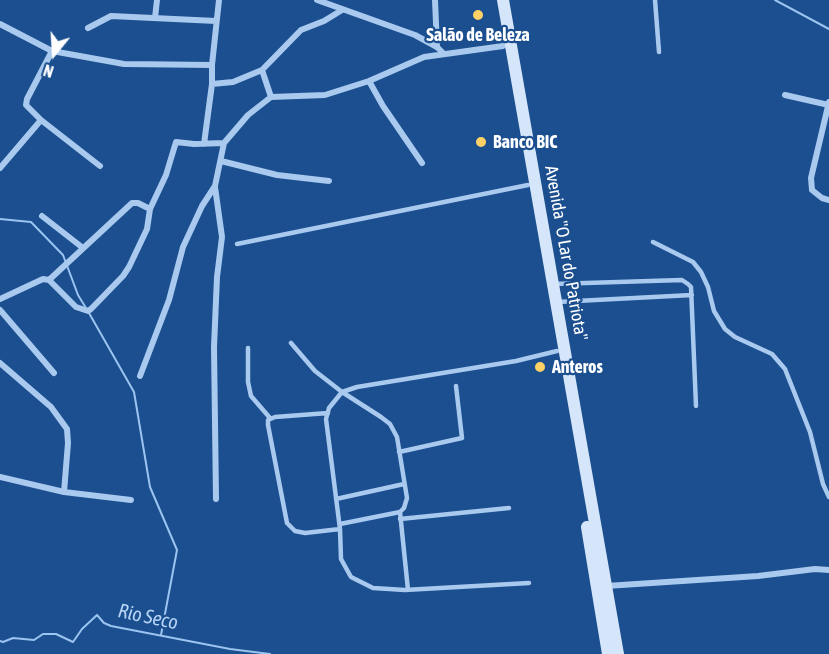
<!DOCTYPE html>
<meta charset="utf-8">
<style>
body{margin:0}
#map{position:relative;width:829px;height:654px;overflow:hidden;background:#1b4f8f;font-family:"Asap Condensed",sans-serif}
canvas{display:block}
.north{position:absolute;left:24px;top:24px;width:60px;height:60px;-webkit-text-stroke:4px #1b4f8f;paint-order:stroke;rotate:198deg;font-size:16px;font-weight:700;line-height:24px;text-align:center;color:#fff}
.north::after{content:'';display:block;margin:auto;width:21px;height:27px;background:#fff;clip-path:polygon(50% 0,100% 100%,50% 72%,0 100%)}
</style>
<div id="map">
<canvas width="829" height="654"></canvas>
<div class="north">N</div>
</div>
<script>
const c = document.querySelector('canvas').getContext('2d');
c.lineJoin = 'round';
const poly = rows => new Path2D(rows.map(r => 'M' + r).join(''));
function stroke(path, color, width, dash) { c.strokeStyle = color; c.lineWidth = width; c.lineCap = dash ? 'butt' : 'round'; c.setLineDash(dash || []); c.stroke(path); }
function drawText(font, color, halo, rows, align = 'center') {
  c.font = font + ' "Asap Condensed",sans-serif'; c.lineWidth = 4.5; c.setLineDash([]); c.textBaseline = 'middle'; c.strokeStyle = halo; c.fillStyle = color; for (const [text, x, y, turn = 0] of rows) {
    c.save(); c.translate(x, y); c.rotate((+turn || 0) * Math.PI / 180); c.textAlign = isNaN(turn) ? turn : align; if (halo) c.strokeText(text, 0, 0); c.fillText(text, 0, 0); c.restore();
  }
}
stroke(poly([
 [775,0,829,29],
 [0,219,31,222,63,255,78,295,86,308],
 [89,313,134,392,150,487,177,550,161,635],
 [0,641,3,642,13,638,34,640,43,634,56,634,73,642,82,629,97,615,104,623,111,626,230,649,270,654]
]), '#9cc4f0', 2);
stroke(poly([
 [655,0,659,52],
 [653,242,693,262,701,272,708,287,714,311,725,329,735,337,772,354,785,369,810,432,823,484,829,497],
 [237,244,528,185],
 [554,284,682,280,688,284,691,287,696,406],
 [557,302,692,295],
 [291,343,315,371,342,392,381,417,390,424,397,437,407,498,404,508,400,512,340,524],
 [248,348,248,382,251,396,270,418],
 [328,413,275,417,268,420,268,425,287,523,295,531,305,533,340,529],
 [399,452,462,438,456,386],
 [336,499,404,484],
 [400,512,408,590],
 [400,519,509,508],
 [529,583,405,590,373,588,351,577,341,559,340,529,326,419,329,408,342,392,357,387,516,361,557,351]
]), '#a9c9ee', 4.5);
stroke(poly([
 [317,0,415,35,437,47,443,53],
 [435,0,437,47],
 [155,18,157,0],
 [0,24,52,51,124,64,212,65],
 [88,28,111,16,216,21],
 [52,51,27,99,26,105,41,120,100,166],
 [262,70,271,97],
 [369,81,383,106,422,163],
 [212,84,233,82,262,70,301,30,324,21,342,10],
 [785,95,829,105],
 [829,102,811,178,812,190,822,198,829,200],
 [204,144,212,84,212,65,219,0],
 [221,161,277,175,329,181],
 [0,168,41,120],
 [215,187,222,237,217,277,214,347,216,499],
 [42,216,83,248],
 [49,280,76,307,88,311,91,309,123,276,129,267,147,229,150,209,166,175,176,142,194,144,224,143],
 [0,299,43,279,49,280,132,203,138,203,150,209],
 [0,310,54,373],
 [0,363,51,407,67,429,68,443,64,492],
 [140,376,169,300,183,247,202,206,215,186,224,143,248,115,271,97,325,95,369,81,424,57,503,46],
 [0,477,64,492,131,500],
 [606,586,758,576,815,569,829,570]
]), '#a9c9ee', 6);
stroke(poly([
 [503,0,618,654],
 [587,527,608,654]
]), '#d6e6fa', 12);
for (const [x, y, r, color] of [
 [478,15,6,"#ffd166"],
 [481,142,6,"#ffd166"],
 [540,367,6,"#ffd166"]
]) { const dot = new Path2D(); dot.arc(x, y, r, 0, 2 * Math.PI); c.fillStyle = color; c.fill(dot); stroke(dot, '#1b4f8f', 2); }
drawText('bold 18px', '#fff', '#1b4f8f', [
 ["Salão de Beleza",478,35,"center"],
 ["Banco BIC",493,142],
 ["Anteros",552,367]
], 'left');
drawText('18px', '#fff', '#1b4f8f', [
 ["Avenida \"O Lar do Patriota\"",566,253,80]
]);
drawText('italic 20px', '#b5d3f5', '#1b4f8f', [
 ["Rio Seco",148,617,12]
]);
</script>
